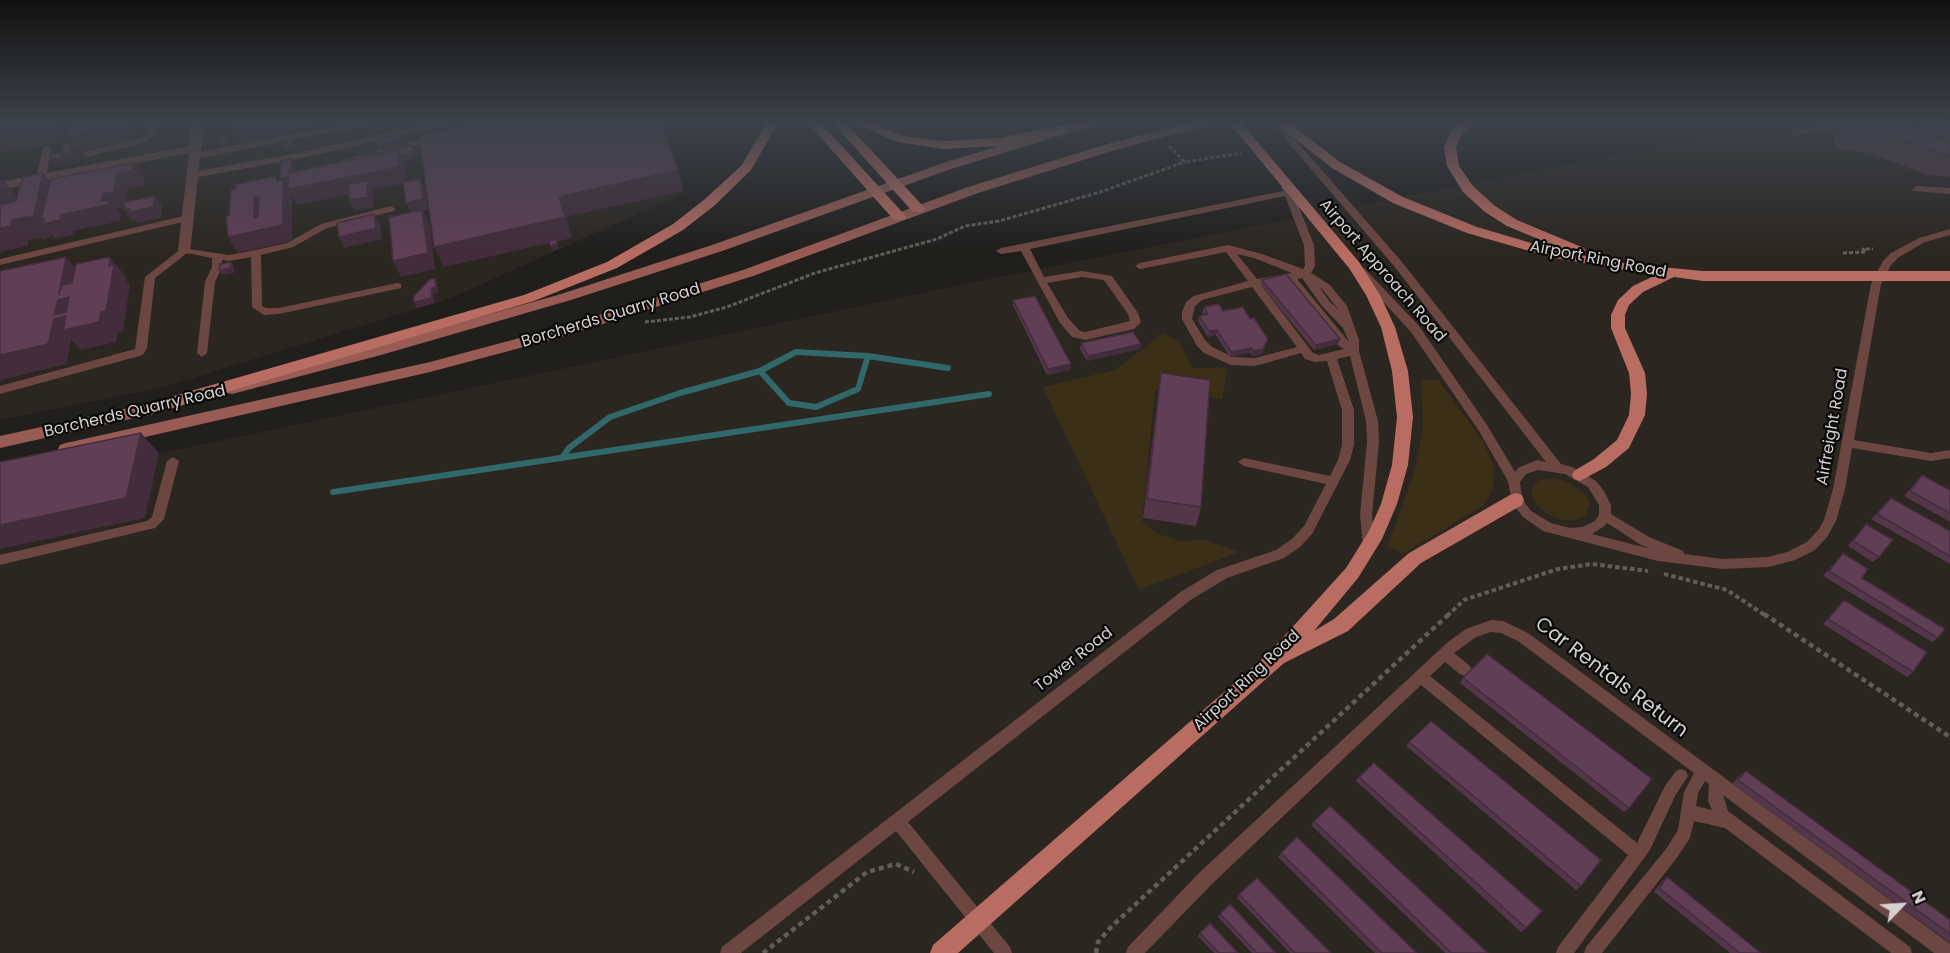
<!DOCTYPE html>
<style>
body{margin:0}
#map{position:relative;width:1950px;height:953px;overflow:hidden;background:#201f1c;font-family:Poppins,sans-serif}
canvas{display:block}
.north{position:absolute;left:1872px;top:875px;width:60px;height:60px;-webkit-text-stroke:4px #090908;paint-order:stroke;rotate:65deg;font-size:16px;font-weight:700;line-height:24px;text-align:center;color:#d3d2d0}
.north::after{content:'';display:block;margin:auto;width:21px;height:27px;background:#d3d2d0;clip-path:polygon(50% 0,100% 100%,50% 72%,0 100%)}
</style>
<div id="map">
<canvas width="1950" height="953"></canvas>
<div class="north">N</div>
</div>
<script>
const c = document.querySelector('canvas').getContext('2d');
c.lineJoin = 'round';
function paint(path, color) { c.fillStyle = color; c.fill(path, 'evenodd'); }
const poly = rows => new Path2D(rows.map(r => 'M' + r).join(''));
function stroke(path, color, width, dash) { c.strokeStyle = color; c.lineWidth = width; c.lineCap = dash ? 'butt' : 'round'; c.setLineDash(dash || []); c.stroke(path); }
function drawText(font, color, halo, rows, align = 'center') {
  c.font = font + ' Poppins,sans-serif'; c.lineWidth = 4.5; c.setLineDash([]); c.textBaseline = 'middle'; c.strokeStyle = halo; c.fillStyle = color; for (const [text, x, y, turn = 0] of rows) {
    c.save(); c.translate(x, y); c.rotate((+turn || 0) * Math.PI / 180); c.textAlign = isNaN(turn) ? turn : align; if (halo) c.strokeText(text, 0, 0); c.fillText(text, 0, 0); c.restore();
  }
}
paint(poly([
 [0,121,664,121,684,193,451,298,164,387,0,420],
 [1785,121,1950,121,1950,953,0,953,0,487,989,279]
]), '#2b261f');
paint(poly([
 [1163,333,1179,342,1192,368,1227,368,1222,399,1155,390,1142,521,1157,534,1180,541,1205,540,1239,552,1139,590,1043,387,1115,370],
 [1421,379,1438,380,1483,441,1494,467,1493,489,1484,505,1404,553,1387,547,1413,476,1423,430],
 [1554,478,1568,482,1584,493,1590,503,1586,516,1576,520,1562,520,1548,514,1537,505,1531,494,1533,485,1541,479]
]), '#3c2f18');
stroke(poly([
 [760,371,796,352,868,356,948,368],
 [562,458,569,448,610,417,680,393,760,371,789,403,816,407,858,389,868,356],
 [333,492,989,394]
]), '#31686a', 6);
stroke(poly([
 [1169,146,1185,162,1241,153],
 [1843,253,1866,252,1863,249,1873,249],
 [645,322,690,317,727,307,815,273,937,239,965,226,999,221,1100,192,1185,162]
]), '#5f5e5b', 3, [4, 2]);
stroke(poly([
 [1664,574,1727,590,1766,616],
 [1447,616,1464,600,1558,569,1592,564,1648,571]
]), '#5f5e5b', 4, [4.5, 3]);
stroke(poly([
 [1764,614,1950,737],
 [763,953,867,872,896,864,914,872],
 [1096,953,1098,942,1111,927,1449,614]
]), '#5f5e5b', 4.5, [5, 4]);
paint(poly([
 [149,121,156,123,155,133,147,142,86,157,82,154,83,152,141,138,147,132,149,121],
 [359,121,376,121,372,124,195,159,190,156,195,153,359,121],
 [440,121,456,121,452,124,297,159,193,178,188,175,193,172,297,153,440,121],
 [1274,121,1282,121,1293,137,1402,262,1561,464,1572,467,1596,481,1604,491,1611,505,1611,514,1649,537,1683,551,1684,554,1723,559,1768,557,1787,552,1807,542,1819,529,1824,520,1833,489,1871,284,1883,261,1891,253,1919,238,1950,229,1950,235,1925,242,1899,257,1891,265,1881,284,1854,440,1931,453,1950,450,1950,458,1931,461,1852,448,1845,489,1836,521,1827,537,1815,550,1795,560,1768,567,1723,569,1658,561,1543,531,1523,517,1512,503,1508,481,1479,431,1411,332,1356,272,1356,268,1364,268,1419,326,1487,425,1515,472,1518,468,1537,460,1546,462,1394,266,1287,141,1274,121],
 [1538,470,1565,474,1588,487,1599,505,1599,515,1595,521,1582,527,1570,528,1551,523,1531,511,1522,499,1520,482,1526,474,1538,470],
 [1607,523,1641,545,1651,549,1592,534,1603,527,1607,523],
 [1840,121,1857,121,1853,124,1795,136,1791,133,1795,130,1840,121],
 [429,130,433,133,432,138,425,143,346,164,341,161,419,139,429,130],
 [47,145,51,148,46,178,41,181,36,178,43,148,47,145],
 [1286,184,1291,187,1314,245,1315,266,1311,273,1330,285,1347,306,1359,340,1359,351,1378,421,1379,442,1372,515,1375,546,1373,550,1365,550,1363,546,1360,515,1367,442,1366,421,1350,356,1337,359,1354,410,1354,445,1350,460,1312,534,1300,547,1284,558,1227,578,1192,599,908,822,1010,947,1012,953,994,953,896,831,741,953,720,953,722,947,1182,591,1217,570,1276,550,1292,539,1304,526,1326,484,1244,466,1238,462,1244,458,1330,476,1338,460,1342,445,1342,410,1327,361,1315,362,1305,359,1301,353,1255,366,1231,365,1204,353,1197,346,1182,319,1182,312,1186,302,1194,296,1248,281,1226,252,1140,269,1135,266,1140,263,1228,245,1262,254,1303,269,1305,266,1304,245,1285,196,1030,249,1044,277,1082,271,1112,276,1138,313,1141,322,1134,329,1085,340,1072,337,1060,323,1021,251,1001,254,996,251,1001,248,1283,191,1281,187,1286,184],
 [1237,254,1254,258,1292,273,1257,279,1237,254],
 [1082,277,1104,280,1128,314,1130,321,1085,332,1080,331,1068,318,1047,283,1082,277],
 [1302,278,1322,306,1343,328,1349,342,1297,279,1302,278],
 [1287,280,1339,346,1344,349,1319,355,1313,353,1261,285,1287,280],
 [1252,287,1297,347,1255,358,1233,357,1212,347,1205,340,1192,319,1195,306,1202,300,1252,287],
 [1320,288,1322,289,1339,310,1330,302,1320,288],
 [1917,186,1950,188,1950,194,1914,191,1912,189,1917,186],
 [391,206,396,209,394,211,327,228,293,247,261,255,262,306,266,308,279,308,397,283,401,284,401,288,279,314,264,315,252,307,251,257,229,261,222,260,222,267,215,282,207,353,202,357,197,353,205,282,212,267,212,258,187,253,155,278,147,348,143,355,0,394,0,386,135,349,145,277,182,248,229,255,256,250,287,243,321,224,391,206],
 [188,215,191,216,191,220,0,265,0,259,188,215],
 [173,457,179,461,164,519,155,528,0,565,0,555,147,521,152,517,167,461,173,457],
 [1491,620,1503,621,1528,633,1950,944,1950,953,1934,953,1723,795,1728,811,1910,947,1912,953,1891,953,1725,828,1694,821,1690,838,1676,859,1602,953,1584,953,1586,947,1666,849,1678,830,1684,792,1694,773,1518,641,1501,633,1491,632,1476,637,1454,653,1470,666,1472,670,1470,674,1465,676,1460,674,1445,662,1430,676,1637,843,1665,786,1676,771,1681,769,1686,771,1688,776,1675,796,1650,850,1574,953,1556,953,1558,947,1628,855,1421,685,1211,885,1145,953,1126,953,1128,947,1199,873,1448,642,1466,629,1491,620],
 [1705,781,1709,784,1708,801,1712,810,1696,806,1698,793,1705,781]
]), '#6c4741');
paint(poly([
 [192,121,204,121,190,253,185,254,178,250,189,153,0,190,0,182,189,146,192,121]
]), '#6c4741');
paint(poly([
 [1081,121,1100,121,1098,124,951,169,722,251,571,300,381,355,232,394,227,393,224,389,227,385,232,384,381,345,561,294,712,245,943,163,1081,121],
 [1194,121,1214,121,1212,124,1115,150,978,193,753,276,565,336,430,372,66,455,60,453,58,449,60,445,66,443,430,362,557,328,743,270,968,187,1107,144,1194,121],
 [160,401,166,403,168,407,166,411,0,448,0,436,160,401]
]), '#985c54');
paint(poly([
 [767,121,779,121,751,170,715,205,683,230,617,268,534,301,146,416,140,414,138,410,140,406,146,404,524,295,607,262,673,224,705,199,742,165,767,121],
 [806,121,819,121,904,214,906,217,904,220,894,220,806,121],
 [831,121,844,121,923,206,925,209,923,212,913,212,831,121],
 [850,121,867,121,904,136,943,141,998,138,1078,122,1084,126,1078,130,998,146,943,149,897,142,850,121],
 [1228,121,1240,121,1359,262,1380,295,1395,327,1408,371,1413,417,1408,465,1397,504,1382,539,1358,578,1314,631,1334,619,1409,553,1510,495,1516,493,1522,495,1524,500,1522,505,1421,563,1348,631,1284,663,958,953,930,953,933,945,1269,653,1346,568,1369,531,1381,504,1392,465,1397,417,1392,371,1381,327,1366,295,1349,268,1228,121],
 [1273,121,1287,121,1340,162,1403,197,1477,227,1555,250,1572,253,1507,226,1485,212,1463,192,1447,166,1444,147,1451,132,1462,121,1475,121,1461,136,1456,147,1459,166,1473,186,1495,206,1517,220,1584,248,1586,251,1581,255,1629,264,1703,271,1950,271,1950,281,1703,281,1674,277,1643,292,1629,305,1625,315,1625,328,1645,373,1647,394,1645,415,1629,448,1606,467,1580,481,1574,479,1572,475,1574,471,1594,459,1617,440,1629,415,1631,394,1629,373,1611,328,1611,315,1618,300,1633,286,1656,275,1554,258,1467,233,1393,203,1332,168,1273,121]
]), '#b96c62');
paint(poly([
 [1841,121,1895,121,1916,128,1921,121,1950,121,1950,177,1927,175,1864,151,1863,153,1836,148,1832,133],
 [1262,280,1338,344,1314,350,1261,285],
 [1013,300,1070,370,1047,375,1013,305],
 [1204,307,1223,311,1250,319,1268,339,1262,354,1252,356,1250,353,1230,357,1216,335,1208,337,1198,321,1199,316,1204,315,1202,313],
 [1081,343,1140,349,1087,361,1080,349],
 [1161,373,1201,507,1196,526,1143,518,1158,394],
 [1922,475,1950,490,1950,522,1904,496],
 [1891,498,1950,531,1950,564,1871,519],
 [1866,524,1879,557,1873,562,1848,546],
 [1843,553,1862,578,1938,638,1932,642,1823,576],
 [1844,600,1913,672,1907,677,1823,624],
 [1463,678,1629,808,1624,812,1460,683],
 [1409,742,1581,886,1576,890,1406,746],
 [1746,771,1950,920,1950,943,1732,784,1740,775],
 [1359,777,1526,928,1521,932,1356,781],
 [1314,821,1488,953,1445,953,1311,825],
 [1281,853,1417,953,1375,953,1278,857],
 [1667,877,1761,953,1730,953,1654,892,1662,881],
 [1239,894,1331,953,1290,953,1237,898],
 [1220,914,1276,953,1252,953,1218,917],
 [1200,933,1238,953,1214,953,1198,936]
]), '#53364a');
paint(poly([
 [44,121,63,121,59,142,0,153,0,130],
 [119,121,132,121,128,142,78,151,67,136],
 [245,121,324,121,315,123,315,128,256,139,256,142,242,145,230,125],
 [399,135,401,140,402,146,379,150,376,145],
 [226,136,229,142,228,146,220,147,217,142],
 [292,140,295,145,295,150,285,152,282,146],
 [72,143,75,148,74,157,65,158,65,163,54,165,50,159,61,153],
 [415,149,418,154,413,159,402,161,405,166,406,183,371,190,374,196,372,196,373,207,355,211,349,200,367,191,297,205,292,195,292,241,238,253,228,237,254,218,254,197,277,181,276,176,283,187,283,183,280,178,291,159,294,165,293,182,285,183,288,189,398,150],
 [133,163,144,178,143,186,128,189,125,208,117,209,121,215,120,221,73,231,73,235,55,239,51,234,51,236,43,240,42,238,29,240,28,246,0,252,0,193,4,180,20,201,43,173,59,193,61,215,102,201,103,194,117,174],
 [678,170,683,191,566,217,572,238,444,267,434,247,559,197],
 [420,179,425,189,428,210,423,211,430,225,435,269,401,277,393,261,411,213,406,203],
 [155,196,162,206,161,218,137,223,135,220,131,220,124,210],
 [374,214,380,225,382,239,344,248,339,237],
 [557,244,559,249,552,251,550,245],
 [66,257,83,278,109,266,110,257,126,277,126,280,130,285,123,331,118,332,116,342,81,350,71,339,67,364,0,380,0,355,54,315],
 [231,262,234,267,234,273,223,275,219,270],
 [435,278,437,283,439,292,433,294,435,303,417,308,414,302],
 [1217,330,1216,335,1208,337,1209,331],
 [1268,339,1262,354,1252,356,1253,351],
 [1340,339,1338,344,1314,350,1316,345],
 [1141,344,1140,349,1087,361,1088,356],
 [1251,348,1250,353,1230,357,1231,352],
 [1071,364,1070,370,1047,375,1048,369],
 [141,433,159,453,145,518,0,549,0,525]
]), '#432c3c');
const building = poly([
 [0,121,44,121,0,130,0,121],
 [71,121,119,121,118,126,67,136,71,121],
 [231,121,245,121,245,122,230,125,231,121],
 [490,121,659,121,678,170,559,197,565,217,434,247,419,135,490,121],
 [1848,121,1895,121,1950,141,1950,156,1943,155,1877,130,1878,133,1850,128,1848,121],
 [399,135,399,141,376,145,376,140,399,135],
 [226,136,225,140,217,142,218,138,226,136],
 [292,140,292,145,282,146,282,142,292,140],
 [72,143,70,151,61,153,61,157,50,159,51,154,62,152,63,144,72,143],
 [409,145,415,149,410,154,400,155,397,150,400,147,409,145],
 [393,149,393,151,383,153,383,151,393,149],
 [398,150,399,167,288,189,288,173,398,150],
 [370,152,378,154,364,157,370,152],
 [291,159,290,172,288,173,288,177,280,178,281,161,291,159],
 [133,163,132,170,117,174,114,192,103,194,102,201,109,200,108,205,61,215,60,220,43,224,44,219,41,219,51,179,133,163],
 [43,173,34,215,26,219,27,217,12,220,11,226,0,228,0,205,16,201,23,177,43,173],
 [276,176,277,181,283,179,283,225,228,237,226,216,229,216,231,190,236,189,236,184,276,176],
 [259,196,258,217,254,218,254,197,259,196],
 [420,179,423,199,406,203,403,182,420,179],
 [4,180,0,193,0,181,4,180],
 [367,181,369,185,367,186,368,197,349,200,349,184,367,181],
 [155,196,153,207,130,212,130,209,124,210,125,202,155,196],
 [422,210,428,253,393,261,389,217,422,210],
 [374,214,376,228,339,237,337,223,374,214],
 [556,239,557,244,550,245,549,241,556,239],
 [66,257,59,294,62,285,72,283,76,264,110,257,109,266,114,265,106,311,101,312,99,322,63,330,66,316,54,319,48,344,0,355,0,271,66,257],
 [69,297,66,312,54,315,58,300,69,297],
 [231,262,230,268,219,270,220,264,231,262],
 [1286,274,1340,339,1316,345,1262,280,1286,274],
 [435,278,436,287,431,289,432,298,414,302,413,297,430,279,435,278],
 [1035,296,1071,364,1048,369,1013,300,1035,296],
 [1219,304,1223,311,1243,307,1250,319,1254,318,1268,339,1263,349,1253,351,1251,348,1231,352,1217,330,1209,331,1199,316,1208,314,1204,307,1219,304],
 [1133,332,1141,344,1088,356,1081,343,1133,332],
 [1161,373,1210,380,1201,507,1147,499,1161,373],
 [141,433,126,498,0,525,0,462,141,433],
 [1922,475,1950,490,1950,513,1910,491,1922,475],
 [1891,498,1950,531,1950,556,1877,514,1891,498],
 [1866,524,1893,540,1879,557,1853,541,1866,524],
 [1843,553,1868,569,1862,578,1945,629,1938,638,1829,571,1843,553],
 [1844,600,1927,652,1913,672,1828,619,1844,600],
 [1487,654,1652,779,1629,808,1463,678,1487,654],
 [1431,721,1601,860,1581,886,1409,742,1431,721],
 [1374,763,1542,911,1526,928,1359,777,1374,763],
 [1746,771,1950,920,1950,934,1738,780,1746,771],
 [1330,806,1488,953,1452,953,1314,821,1330,806],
 [1297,837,1417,953,1382,953,1281,853,1297,837],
 [1667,877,1761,953,1740,953,1659,888,1667,877],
 [1257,878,1331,953,1295,953,1239,894,1257,878],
 [1230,904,1276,953,1257,953,1220,914,1230,904],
 [1210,923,1238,953,1219,953,1200,933,1210,923]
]);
paint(building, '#603f56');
stroke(building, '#432c3c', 1.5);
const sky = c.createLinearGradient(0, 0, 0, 254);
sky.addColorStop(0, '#12110f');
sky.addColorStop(0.48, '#3c424b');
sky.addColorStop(1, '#3c424b00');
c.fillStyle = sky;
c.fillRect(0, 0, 1950, 254);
drawText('16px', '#d3d2d0', '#090908', [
 ["Airport Ring Road",1598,260,11],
 ["Airport Approach Road",1382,271,49],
 ["Borcherds Quarry Road",611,316,-17],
 ["Borcherds Quarry Road",135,412,-13],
 ["Airfreight Road",1833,427,-80],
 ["Tower Road",1074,660,-38],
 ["Airport Ring Road",1247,681,-43]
]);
drawText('20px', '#d3d2d0', '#090908', [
 ["Car Rentals Return",1611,678,37]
]);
</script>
